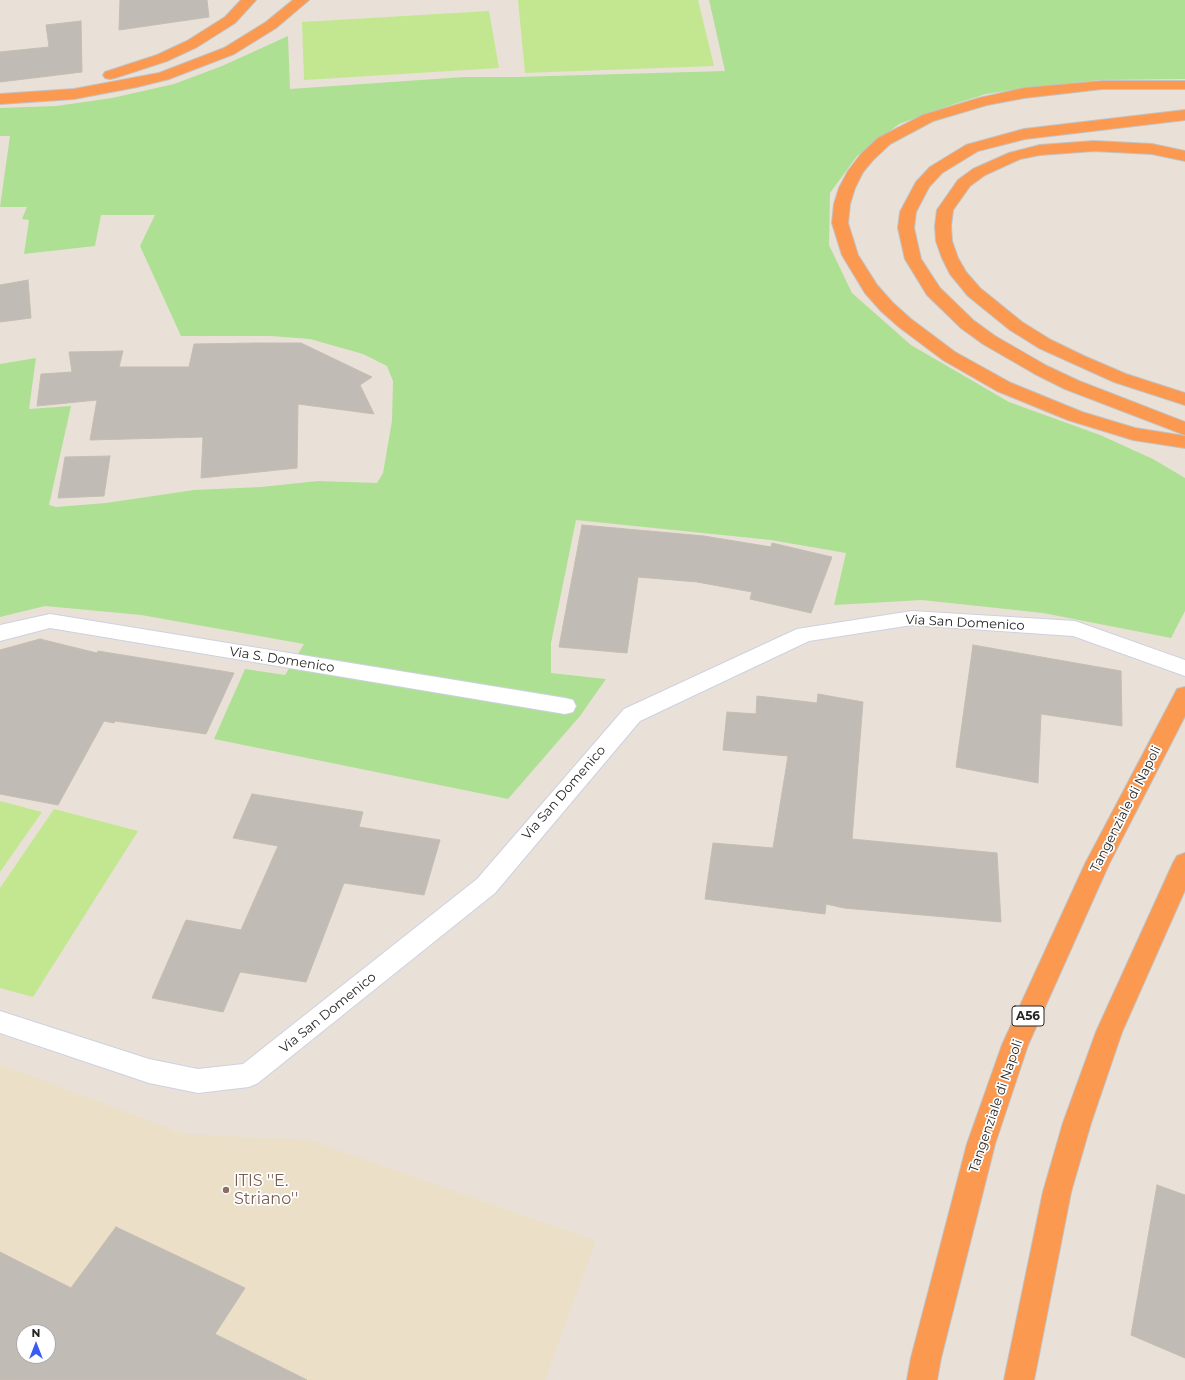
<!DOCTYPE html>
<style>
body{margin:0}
#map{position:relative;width:1185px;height:1380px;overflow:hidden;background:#e9e1d8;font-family:Montserrat,sans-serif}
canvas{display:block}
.north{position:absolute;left:16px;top:1324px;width:40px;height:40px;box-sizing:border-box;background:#fff;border:1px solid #a8a8a8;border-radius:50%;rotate:0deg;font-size:11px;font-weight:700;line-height:16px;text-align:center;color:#262626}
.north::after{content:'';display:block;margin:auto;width:14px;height:18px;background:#385df6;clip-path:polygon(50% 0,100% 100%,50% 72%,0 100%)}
</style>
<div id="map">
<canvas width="1185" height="1380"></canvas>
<div class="north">N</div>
</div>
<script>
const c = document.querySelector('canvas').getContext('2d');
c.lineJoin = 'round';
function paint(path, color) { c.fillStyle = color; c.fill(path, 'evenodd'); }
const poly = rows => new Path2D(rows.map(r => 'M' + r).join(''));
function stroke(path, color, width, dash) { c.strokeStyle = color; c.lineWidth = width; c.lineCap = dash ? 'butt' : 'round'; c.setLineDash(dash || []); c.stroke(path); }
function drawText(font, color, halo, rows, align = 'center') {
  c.font = font + ' Montserrat,sans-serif'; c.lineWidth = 3.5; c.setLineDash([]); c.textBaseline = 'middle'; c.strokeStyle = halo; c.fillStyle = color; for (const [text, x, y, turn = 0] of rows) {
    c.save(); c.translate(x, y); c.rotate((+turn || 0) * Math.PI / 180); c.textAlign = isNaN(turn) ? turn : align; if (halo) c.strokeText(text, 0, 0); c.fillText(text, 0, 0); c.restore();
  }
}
paint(poly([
 [0,1064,184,1134,310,1140,596,1241,545,1380,0,1380],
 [24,1332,48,1332,48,1356,24,1356]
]), '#ebdfc7');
paint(poly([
 [709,0,1185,0,1185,79,1100,80,1024,88,986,94,951,105,899,124,857,156,830,193,829,245,852,293,911,345,1009,402,1100,435,1153,459,1185,478,1185,611,1171,638,1043,613,922,600,834,605,846,553,771,540,576,520,551,643,551,673,606,679,580,716,508,799,214,739,245,669,285,675,304,644,141,615,45,606,0,617,0,364,36,358,29,409,71,406,49,505,56,507,106,503,194,490,261,487,318,481,377,483,383,473,392,421,393,381,387,366,363,354,310,339,271,336,181,336,140,246,155,215,101,215,95,246,24,254,29,220,22,219,27,207,0,207,10,136,0,136,0,108,56,106,112,98,174,84,222,66,288,36,290,89,464,77,516,77,725,71]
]), '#aee094');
paint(poly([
 [518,0,698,0,714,66,525,73],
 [489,11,499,68,304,80,302,22],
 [0,801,42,812,0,872],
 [54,809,138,831,33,997,0,988,0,888]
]), '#c3e790');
const building = poly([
 [120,0,207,0,209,17,119,30,120,0],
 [81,21,82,72,0,82,0,52,49,47,46,25,81,21],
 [28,280,31,318,0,322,0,285,28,280],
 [254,343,301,343,372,377,360,385,374,414,298,404,297,468,201,478,203,437,90,440,97,400,37,406,41,374,72,372,69,352,123,351,119,367,189,367,194,344,254,343],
 [110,456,104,496,58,498,65,457,110,456],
 [582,525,704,536,771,547,772,543,832,557,811,613,750,599,752,592,697,582,638,577,627,653,559,647,582,525],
 [40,639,97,653,98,651,234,673,206,734,115,721,114,723,104,721,58,805,0,794,0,650,40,639],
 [973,645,1121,671,1122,726,1041,714,1038,783,956,767,973,645],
 [818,694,863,702,852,839,997,853,1001,922,844,908,826,904,825,914,705,899,713,843,773,848,788,756,723,750,727,712,756,714,757,696,817,703,818,694],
 [252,794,363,812,359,827,440,840,424,895,344,883,306,982,240,972,223,1012,152,998,186,920,241,930,278,846,233,838,252,794],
 [1157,1185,1185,1195,1185,1358,1131,1335,1157,1185],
 [116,1227,245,1288,215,1334,307,1380,0,1380,0,1252,71,1288,116,1227],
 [24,1332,48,1332,48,1356,24,1356,24,1332]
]);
paint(building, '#c1bbb5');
stroke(building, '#c4bdb2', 1);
const street = poly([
 [912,611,1075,621,1185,660,1185,676,1073,636,912,625,809,641,640,721,495,893,258,1083,249,1087,198,1093,149,1083,0,1033,0,1011,149,1059,198,1069,243,1064,477,879,624,709,797,629,912,611],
 [50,614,565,698,573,700,576,706,573,712,565,714,50,628,0,641,0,625,50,614]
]);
const highway = poly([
 [241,0,256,0,235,23,197,47,167,61,115,78,110,79,105,78,103,75,105,72,157,55,187,41,225,17,241,0],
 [293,0,309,0,276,28,234,54,169,79,137,87,74,99,0,104,0,94,74,89,159,73,224,48,266,22,293,0],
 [1102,81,1185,81,1185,89,1102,89,1024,98,987,105,933,121,890,144,873,160,863,172,855,188,850,204,848,223,858,255,877,285,893,303,911,319,955,352,1011,383,1082,412,1135,428,1185,436,1185,448,1133,440,1068,420,997,391,943,360,899,327,881,311,865,293,842,255,832,223,834,204,839,188,848,171,861,154,878,138,923,115,979,98,1024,88,1102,81],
 [1185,110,1185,120,1025,139,978,151,942,173,929,187,916,212,914,228,921,259,940,288,973,320,995,336,1047,366,1079,381,1185,422,1185,435,1065,389,1035,374,983,344,961,328,927,295,905,259,898,228,900,212,916,182,930,167,966,145,1024,129,1185,110],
 [1094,141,1152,144,1185,151,1185,161,1152,154,1094,151,1040,155,1020,159,985,175,970,186,953,210,951,226,952,241,958,258,966,272,980,288,1022,322,1051,340,1084,356,1126,374,1185,393,1185,405,1114,382,1039,348,1010,330,968,296,950,274,942,258,936,241,935,226,937,210,958,180,973,169,1009,153,1040,145,1094,141],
 [1185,687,1185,716,1109,864,1028,1045,995,1144,941,1358,937,1380,907,1380,911,1358,967,1144,1002,1045,1085,864,1174,695,1177,689,1185,687],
 [1185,853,1185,890,1122,1032,1091,1123,1071,1192,1034,1380,1004,1380,1043,1192,1063,1123,1096,1032,1173,863,1177,856,1185,853]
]);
stroke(street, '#cdd1e0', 2);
stroke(highway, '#c2c2c2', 2);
paint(street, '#fff');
paint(highway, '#fb9951');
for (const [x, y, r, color] of [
 [226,1190,4,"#8d6e63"]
]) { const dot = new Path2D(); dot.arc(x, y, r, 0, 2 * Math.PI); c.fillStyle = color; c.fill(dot); stroke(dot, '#fff', 1.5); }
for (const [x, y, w] of [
 [1028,1016,32]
]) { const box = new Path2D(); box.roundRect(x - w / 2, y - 10, w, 20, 3); c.fillStyle = '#fff'; c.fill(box); stroke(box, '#262626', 1); }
drawText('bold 12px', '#262626', null, [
 ["A56",1028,1016]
]);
drawText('13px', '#262626', '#fff', [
 ["Via San Domenico",965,623,3],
 ["Via S. Domenico",282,660,9],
 ["Via San Domenico",564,793,-49],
 ["Tangenziale di Napoli",1126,809,-63],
 ["Via San Domenico",328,1013,-39],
 ["Tangenziale di Napoli",996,1106,-71]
]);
drawText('16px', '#785e54', '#fff', [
 ["ITIS ''E.",234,1181],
 ["Striano''",234,1199]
], 'left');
</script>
